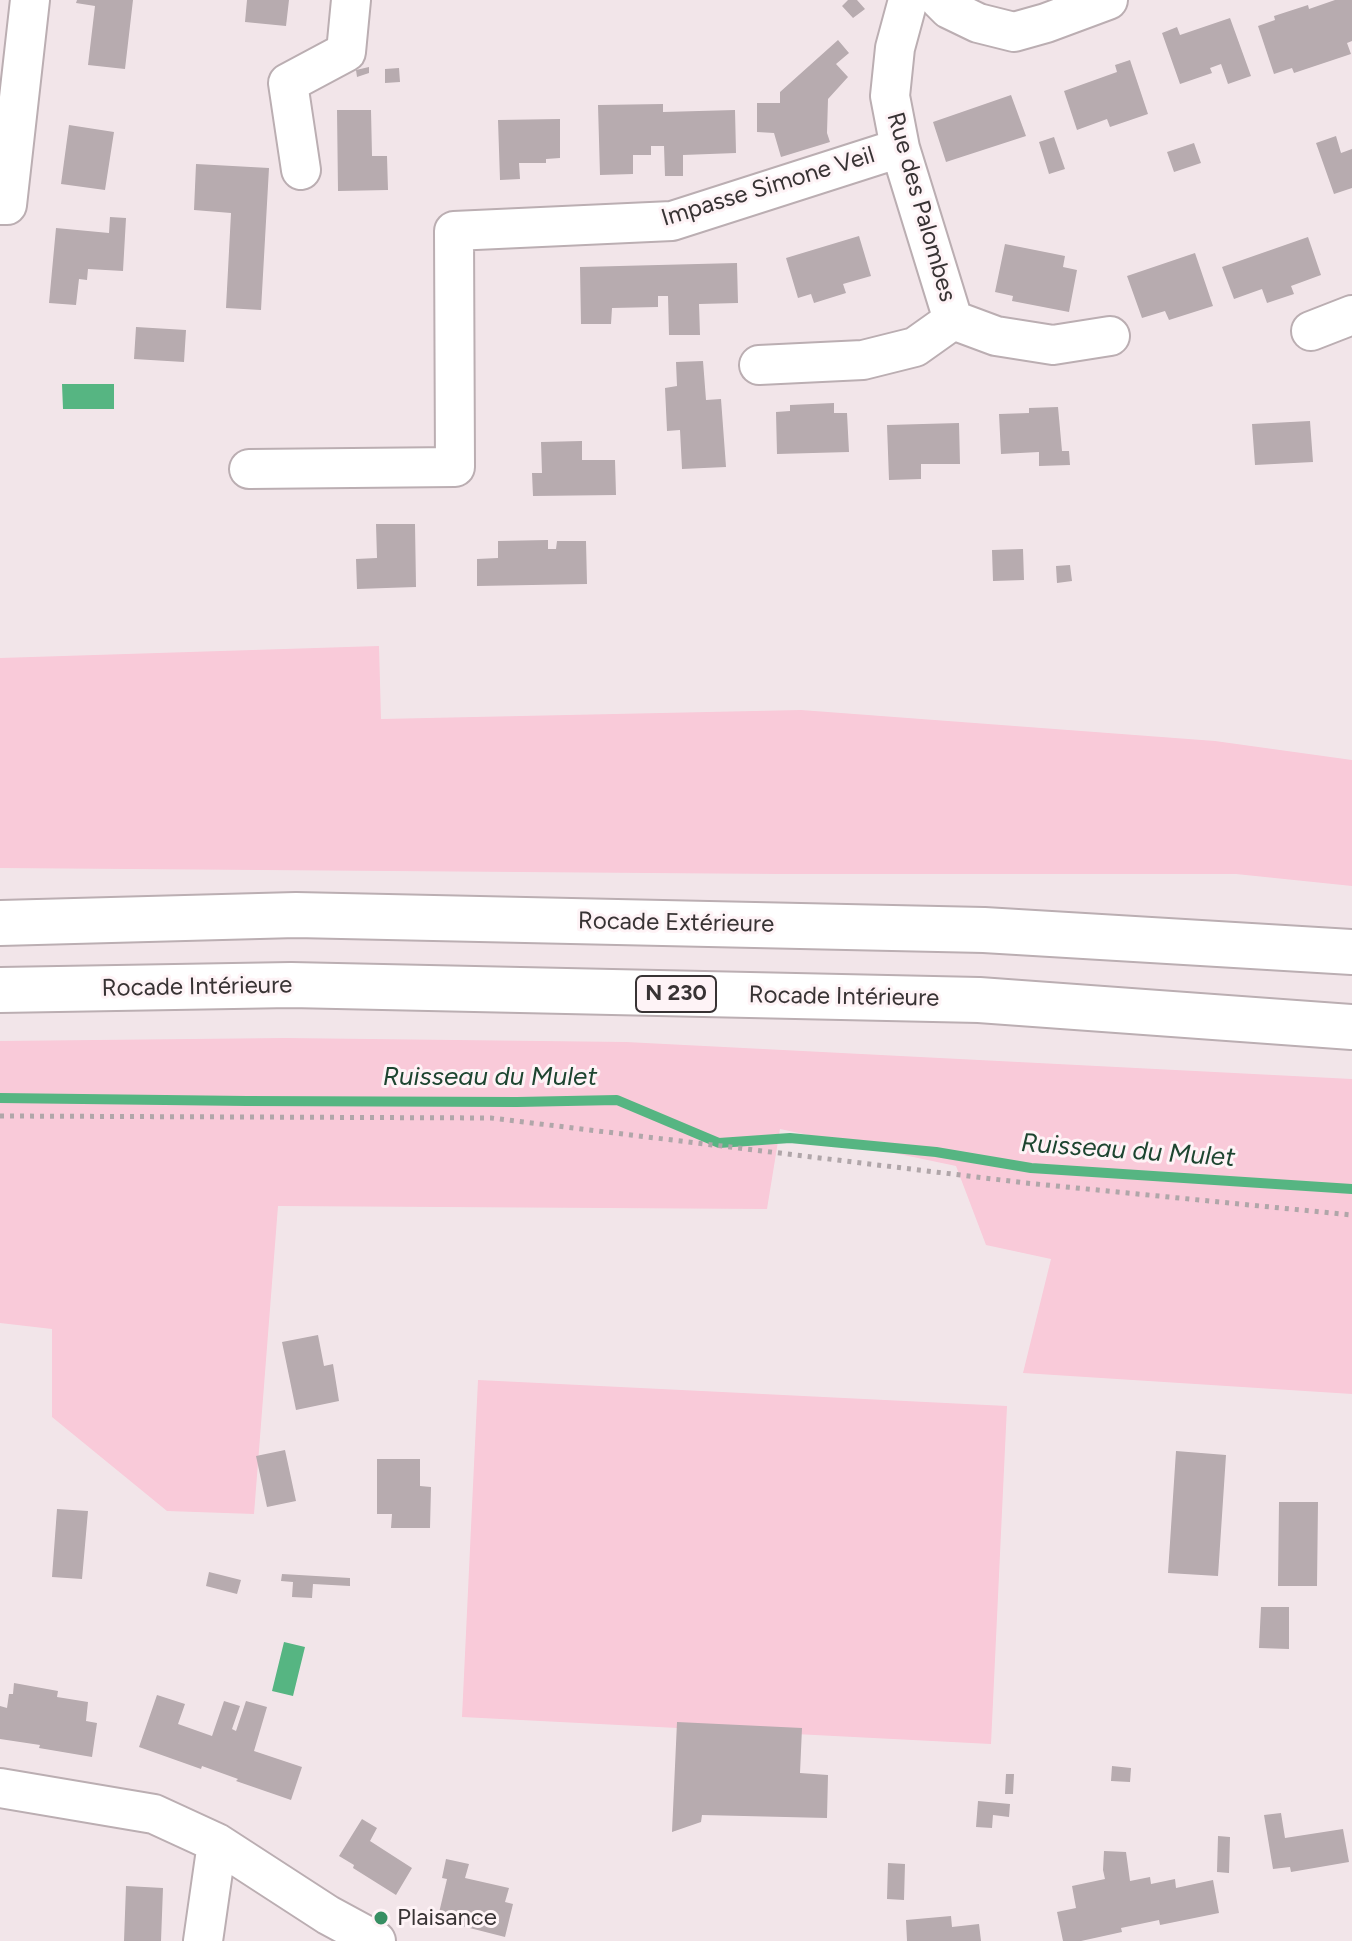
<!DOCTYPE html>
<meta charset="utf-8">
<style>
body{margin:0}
canvas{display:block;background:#f2e5e9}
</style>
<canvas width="1352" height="1941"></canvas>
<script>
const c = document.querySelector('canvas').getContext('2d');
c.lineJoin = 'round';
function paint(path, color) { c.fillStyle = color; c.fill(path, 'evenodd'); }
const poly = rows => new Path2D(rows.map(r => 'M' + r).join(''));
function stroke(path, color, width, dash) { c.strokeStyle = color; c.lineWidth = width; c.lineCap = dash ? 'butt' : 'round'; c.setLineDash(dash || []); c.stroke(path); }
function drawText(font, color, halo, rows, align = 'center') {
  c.font = font + ' Figtree,sans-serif'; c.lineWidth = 6; c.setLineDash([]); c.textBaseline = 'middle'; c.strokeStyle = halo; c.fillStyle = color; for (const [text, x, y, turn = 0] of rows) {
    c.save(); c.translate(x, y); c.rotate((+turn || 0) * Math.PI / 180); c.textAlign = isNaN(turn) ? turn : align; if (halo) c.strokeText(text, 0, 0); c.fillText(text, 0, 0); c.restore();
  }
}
paint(poly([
 [379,646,381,719,801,710,1215,741,1352,760,1352,886,1236,874,779,874,0,868,0,658],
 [285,1038,626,1042,1352,1079,1352,1394,1023,1373,1051,1259,986,1245,956,1166,780,1129,767,1209,278,1206,254,1514,167,1511,52,1417,52,1329,0,1323,0,1041],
 [478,1380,1007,1406,991,1744,462,1717]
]), '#f9cad9');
paint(poly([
 [62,384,114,384,114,409,63,409],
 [284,1642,305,1647,293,1696,272,1691]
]), '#56b582');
stroke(poly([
 [0,1098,247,1101,517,1102,617,1100,719,1143,790,1138,936,1152,1031,1168,1352,1189]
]), '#56b582', 10);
paint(poly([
 [77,0,133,0,125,69,88,65,95,6,76,3],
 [247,0,289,0,286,26,245,22],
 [848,0,857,0,865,9,853,18,842,6],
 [1335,0,1352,0,1352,41,1347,43,1351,54,1294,73,1292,68,1274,74,1258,26,1275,20,1274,16,1308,5,1309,9],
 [1230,18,1251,76,1228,84,1221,64,1210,68,1212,73,1180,84,1162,33,1177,27,1180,35],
 [838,40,849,53,836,64,848,77,828,99,827,133,830,142,781,157,774,133,757,132,757,103,780,103,780,92],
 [1130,60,1148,114,1110,127,1107,119,1077,130,1064,91,1117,72,1115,65],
 [369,67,369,73,357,77,356,70],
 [399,68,400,82,385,83,385,69],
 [1011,95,1026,136,946,162,933,122],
 [663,104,663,112,735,110,736,153,683,155,683,176,665,176,664,146,651,146,651,155,633,155,633,174,600,175,598,105],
 [337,110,371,110,372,156,387,156,388,190,338,191],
 [560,119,560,158,546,159,546,163,519,163,520,179,500,180,498,120],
 [69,125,114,132,105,190,61,184],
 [1336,136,1341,153,1352,149,1352,188,1334,194,1316,143],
 [1054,137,1065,169,1049,174,1039,142],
 [1194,143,1201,163,1174,172,1167,152],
 [196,164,269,168,261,310,226,308,231,213,194,210],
 [110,217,126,218,123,271,88,269,87,280,79,279,76,305,49,303,56,228,109,233],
 [859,236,871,276,843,284,846,293,814,303,811,294,798,298,786,258],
 [1308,237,1321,275,1291,286,1294,294,1267,303,1262,289,1234,299,1222,267],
 [1005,244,1065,256,1063,267,1077,270,1069,312,1012,301,1013,296,995,292],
 [1195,253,1213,306,1169,320,1165,311,1142,318,1127,276],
 [737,263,738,303,699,304,700,335,669,335,668,296,658,296,658,307,612,308,611,324,581,324,580,267],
 [136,327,186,330,184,362,134,359],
 [703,361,706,400,721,399,726,467,682,469,680,430,667,431,665,388,677,386,676,362],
 [834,403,834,413,847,413,849,452,777,454,776,412,790,411,790,405],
 [1058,407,1062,451,1069,451,1070,465,1039,466,1039,452,1001,454,999,414,1029,413,1029,408],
 [1310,421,1313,462,1255,465,1252,424],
 [959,423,960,464,921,464,921,479,889,480,887,425],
 [582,441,582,460,615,460,616,495,533,496,532,473,542,473,541,442],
 [376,524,415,524,416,587,357,589,356,559,377,558],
 [548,540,548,549,556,549,557,541,586,541,587,584,477,586,477,559,498,558,498,541],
 [1023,549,1024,580,993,581,992,550],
 [1070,565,1072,581,1057,583,1056,566],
 [318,1335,324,1366,333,1364,339,1401,296,1410,282,1342],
 [285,1450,296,1501,267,1507,256,1456],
 [1176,1451,1226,1455,1218,1576,1168,1573],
 [377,1459,420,1459,420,1486,431,1487,430,1528,391,1528,392,1514,377,1514],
 [1279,1502,1318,1502,1317,1586,1278,1586],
 [57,1509,88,1511,82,1579,52,1577],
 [209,1572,241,1580,237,1594,206,1586],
 [282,1574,350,1578,350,1586,313,1584,312,1598,292,1597,293,1582,281,1581],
 [1261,1607,1289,1607,1289,1649,1259,1648],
 [14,1683,58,1691,57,1697,88,1702,86,1721,97,1723,92,1757,39,1748,40,1745,0,1739,0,1706,7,1708,9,1694,13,1694],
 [157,1695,185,1704,178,1724,212,1736,224,1701,240,1706,232,1729,236,1731,246,1701,267,1707,254,1751,302,1767,291,1800,236,1781,238,1779,202,1766,201,1769,139,1747],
 [677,1722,802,1728,800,1773,828,1775,827,1818,702,1815,701,1822,672,1832],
 [1112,1766,1131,1768,1130,1782,1111,1781],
 [1006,1774,1014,1774,1013,1794,1005,1794],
 [978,1801,1010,1804,1009,1817,993,1815,992,1828,976,1827],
 [1281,1813,1285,1838,1343,1829,1349,1862,1291,1872,1290,1867,1273,1869,1264,1815],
 [362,1819,377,1828,370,1841,412,1868,396,1895,353,1868,354,1865,339,1856],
 [1218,1836,1230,1837,1229,1873,1217,1872],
 [1104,1851,1126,1852,1130,1881,1150,1877,1151,1884,1175,1879,1176,1888,1213,1880,1219,1913,1160,1925,1159,1920,1121,1928,1122,1932,1081,1941,1063,1941,1057,1912,1076,1908,1072,1886,1105,1879,1103,1870],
 [446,1859,469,1864,465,1878,509,1888,505,1902,513,1904,505,1937,454,1924,455,1921,438,1917,447,1879,442,1878],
 [888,1863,905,1864,904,1900,887,1899],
 [126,1886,163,1888,161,1941,124,1941],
 [951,1916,952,1927,979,1924,981,1941,907,1941,906,1920]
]), '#b7abaf');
const street = poly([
 [908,0,895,48,890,96,900,148,953,320,996,336,1053,345,1110,336],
 [940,0,949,9,978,23,1014,32,1046,23,1108,0],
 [301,170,288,83,346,52,351,0],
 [0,205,7,205,30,0],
 [1311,331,1352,315],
 [759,365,863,360,915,347,953,320],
 [249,469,455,467,454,231,672,221,900,148],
 [0,1788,154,1814,217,1843,328,1915,376,1941],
 [203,1941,217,1843]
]);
const highway = poly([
 [0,923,296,915,984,930,1352,952],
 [0,990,291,985,979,1000,1352,1027]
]);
stroke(street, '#bbaeb2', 42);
stroke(highway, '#bbaeb2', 48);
stroke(poly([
 [0,1116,491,1118,1026,1183,1352,1215]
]), '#b0a6a9', 5, [4, 6]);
stroke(street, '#fff', 38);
stroke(highway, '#fff', 44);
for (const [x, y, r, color] of [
 [381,1918,8,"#388f63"]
]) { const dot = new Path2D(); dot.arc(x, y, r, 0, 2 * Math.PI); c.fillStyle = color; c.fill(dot); stroke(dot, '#fef3f6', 3); }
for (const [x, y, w] of [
 [676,994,80]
]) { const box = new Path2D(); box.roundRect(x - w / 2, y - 18, w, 36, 6); c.fillStyle = '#fef3f6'; c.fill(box); stroke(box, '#383334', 2); }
drawText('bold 22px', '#383334', null, [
 ["N 230",676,994]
]);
drawText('24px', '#383334', '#fef3f6', [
 ["Impasse Simone Veil",768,187,-17],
 ["Rue des Palombes",921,207,74],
 ["Rocade Extérieure",676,923,1],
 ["Rocade Intérieure",197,987,-1],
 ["Rocade Intérieure",844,997,1]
]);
drawText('24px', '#383334', '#fef3f6', [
 ["Plaisance",397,1918]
], 'left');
drawText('italic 26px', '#1d4530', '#fef3f6', [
 ["Ruisseau du Mulet",490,1077],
 ["Ruisseau du Mulet",1128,1151,4]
]);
</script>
